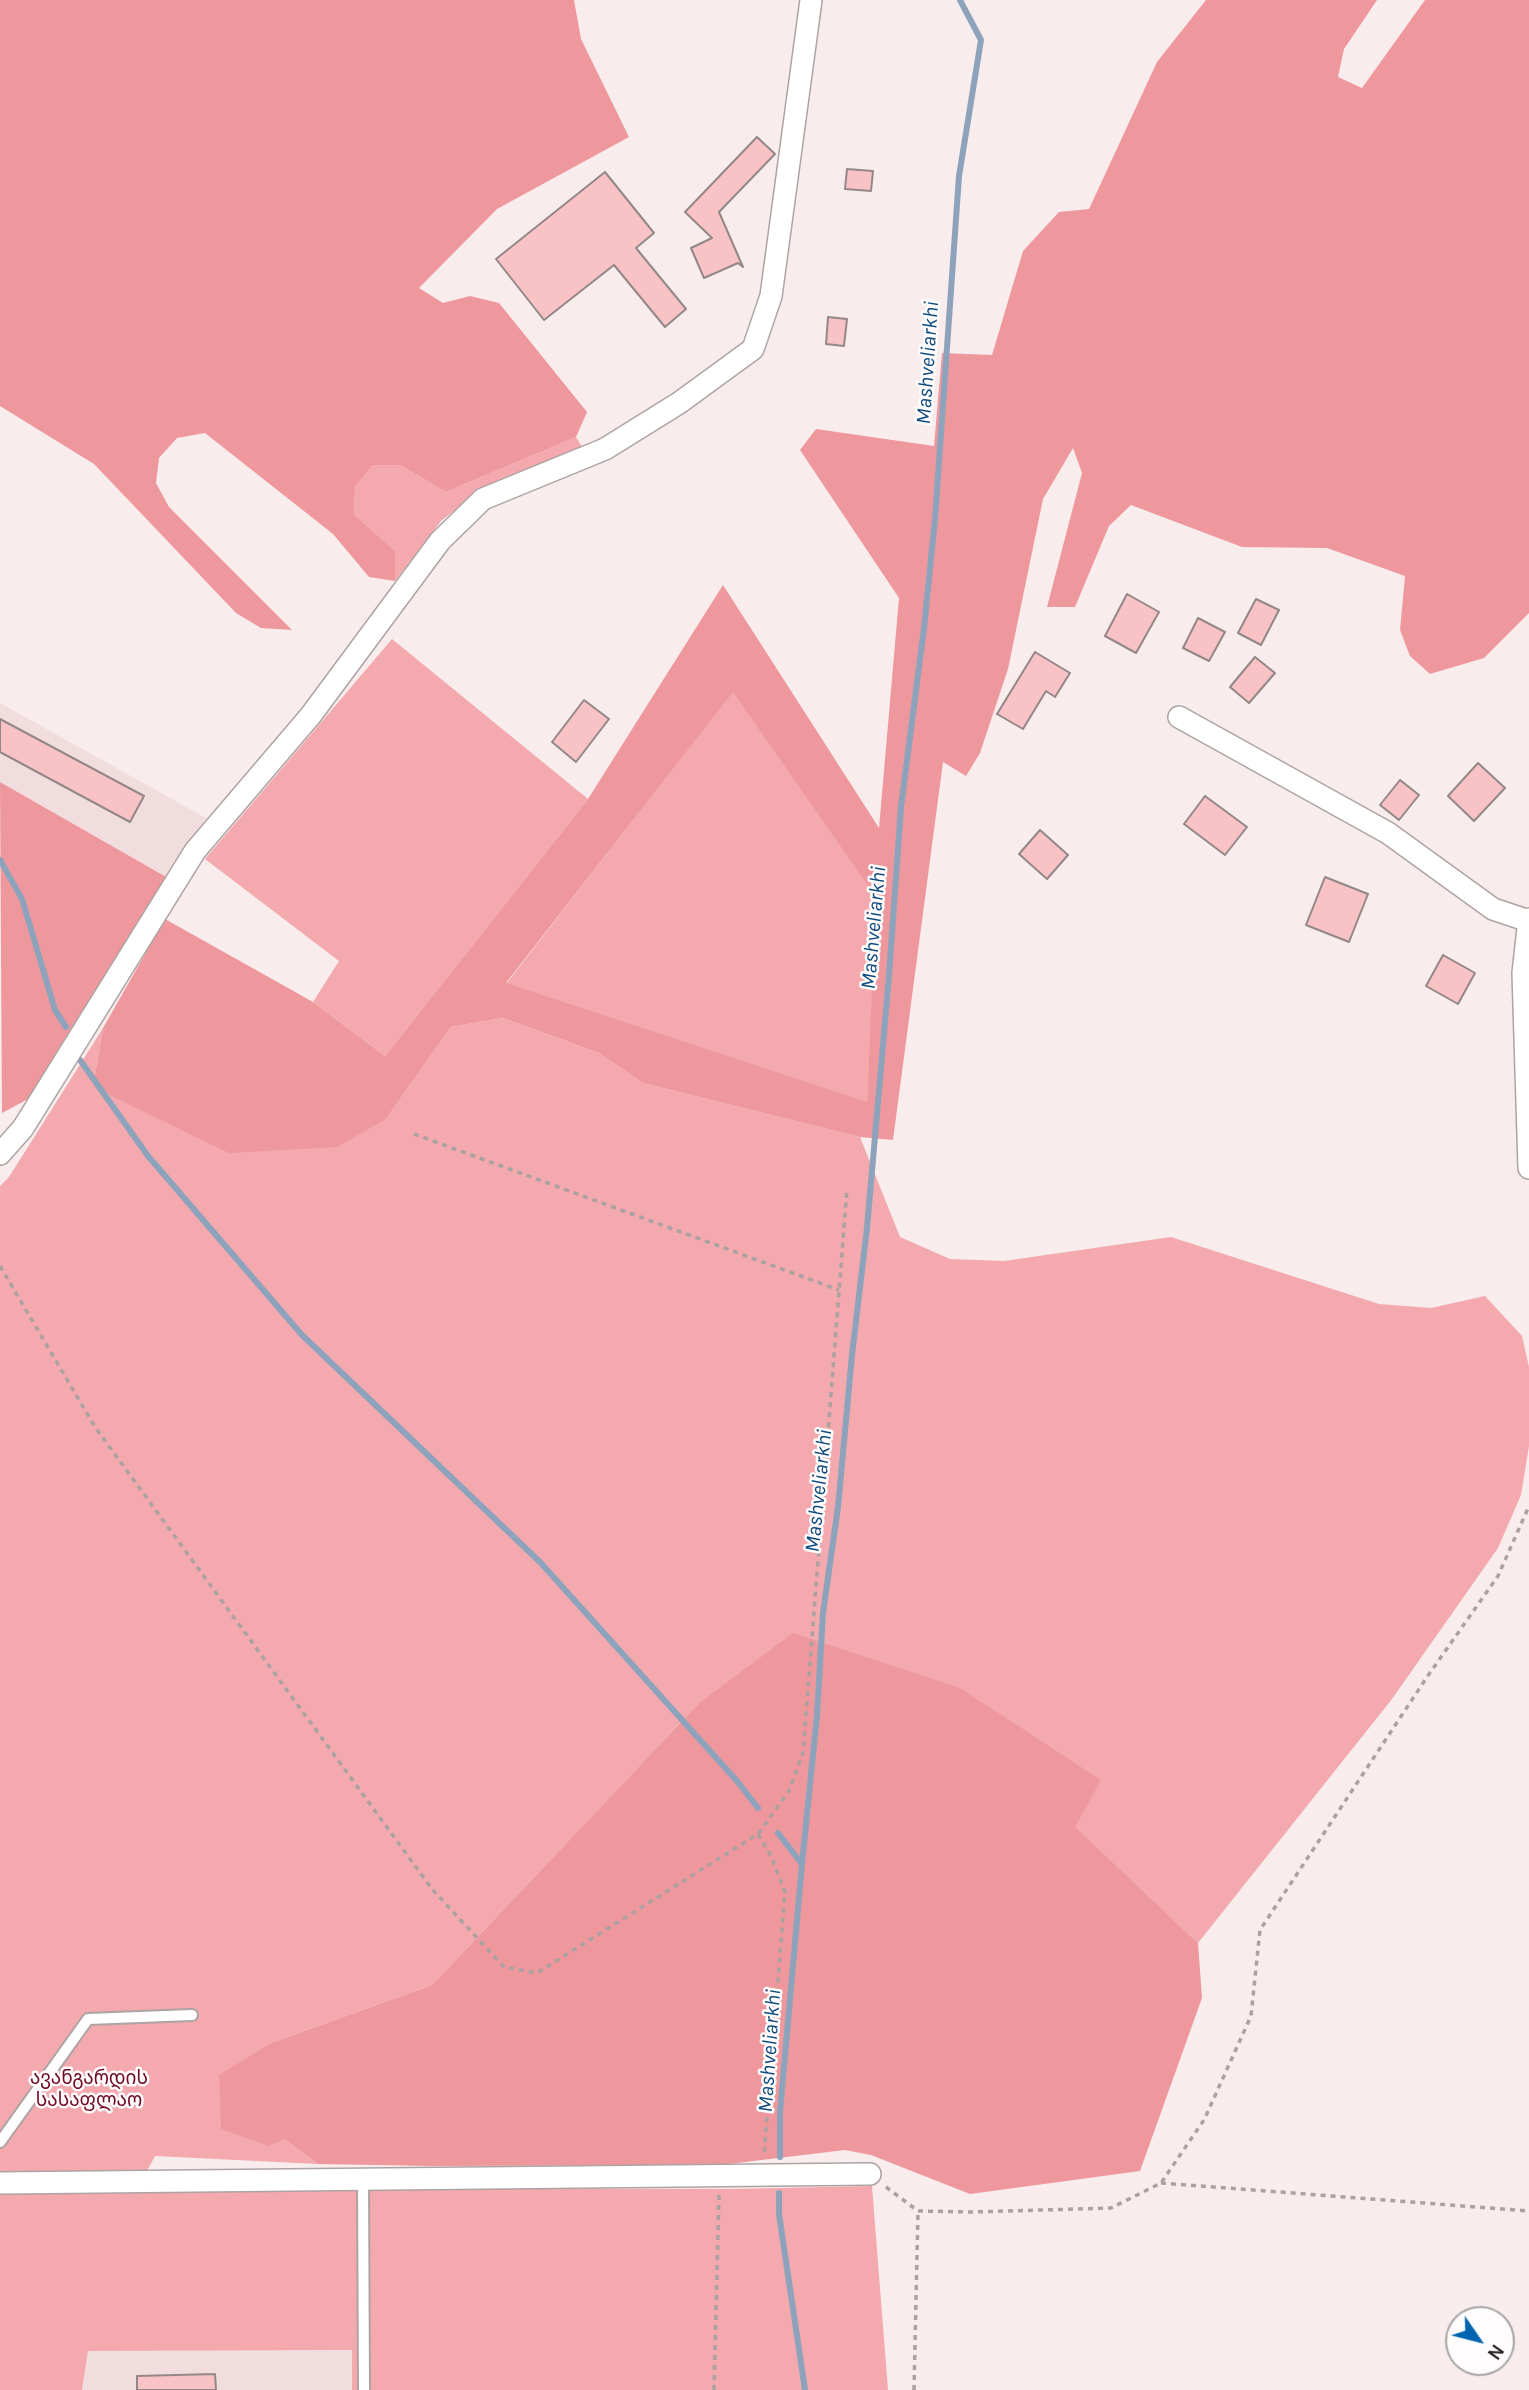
<!DOCTYPE html>
<meta charset="utf-8">
<style>
body{margin:0}
#map{position:relative;width:1529px;height:2390px;overflow:hidden;background:#f8ecec;font-family:Karla,sans-serif}
canvas{display:block}
.north{position:absolute;left:1445px;top:2306px;width:70px;height:70px;box-sizing:border-box;background:#fefcfc;border:2px solid #a8a5a5;border-radius:50%;rotate:125deg;font-size:19px;font-weight:700;line-height:28px;text-align:center;color:#282323}
.north::after{content:'';display:block;margin:auto;width:24px;height:32px;background:#0064b0;clip-path:polygon(50% 0,100% 100%,50% 72%,0 100%)}
</style>
<div id="map">
<canvas width="1529" height="2390"></canvas>
<div class="north">N</div>
</div>
<script>
const c = document.querySelector('canvas').getContext('2d');
c.lineJoin = 'round';
function paint(path, color) { c.fillStyle = color; c.fill(path, 'evenodd'); }
const poly = rows => new Path2D(rows.map(r => 'M' + r).join(''));
function stroke(path, color, width, dash) { c.strokeStyle = color; c.lineWidth = width; c.lineCap = dash ? 'butt' : 'round'; c.setLineDash(dash || []); c.stroke(path); }
function drawText(font, color, halo, rows, align = 'center') {
  c.font = font + ' Karla,"Noto Sans Georgian",sans-serif'; c.lineWidth = 5; c.setLineDash([]); c.textBaseline = 'middle'; c.strokeStyle = halo; c.fillStyle = color; for (const [text, x, y, turn = 0] of rows) {
    c.save(); c.translate(x, y); c.rotate((+turn || 0) * Math.PI / 180); c.textAlign = isNaN(turn) ? turn : align; if (halo) c.strokeText(text, 0, 0); c.fillText(text, 0, 0); c.restore();
  }
}
paint(poly([
 [0,703,206,818,168,878,0,782],
 [353,2350,352,2390,82,2390,88,2351]
]), '#f2ddde');
paint(poly([
 [576,437,582,447,479,491,441,521,395,581,395,551,354,514,355,487,373,465,400,465,446,492],
 [392,639,588,799,385,1056,313,1002,339,961,205,859],
 [733,691,877,897,867,1103,506,984],
 [503,1018,599,1053,643,1083,860,1137,900,1237,950,1259,1004,1261,1171,1237,1379,1304,1431,1308,1485,1296,1522,1336,1529,1367,1529,1446,1521,1495,1498,1548,1392,1699,1198,1943,1074,1827,1100,1779,698,1704,432,1985,271,2043,284,2139,318,2164,155,2156,138,2188,731,2189,872,2186,888,2390,352,2390,352,2350,88,2351,82,2390,0,2390,0,1186,9,1177,103,1028,93,1087,386,1119,451,1027]
]), '#f3a9ae');
paint(poly([
 [0,0,574,0,581,39,629,137,497,209,419,288,443,303,470,296,499,303,587,412,576,437,446,492,400,465,373,465,355,487,354,514,395,551,395,581,369,577,333,534,205,433,177,438,159,458,156,483,169,507,292,630,261,628,236,613,94,464,0,406],
 [1206,0,1377,0,1344,49,1338,77,1362,88,1425,0,1529,0,1529,613,1484,658,1430,674,1410,656,1400,630,1405,576,1327,548,1242,547,1131,505,1109,526,1075,607,1047,607,1082,473,1073,448,1043,499,1008,669,980,753,966,776,943,762,893,1140,860,1137,643,1083,599,1053,503,1018,451,1027,386,1119,337,1147,229,1153,93,1087,103,1028,165,919,313,1002,385,1056,588,799,723,585,879,828,899,598,800,450,816,429,934,446,942,353,992,355,1023,251,1059,212,1089,209,1157,62],
 [733,692,876,897,867,1102,506,983],
 [0,782,168,878,30,1098,2,1113],
 [793,1633,960,1688,1101,1780,1075,1827,1198,1943,1202,1998,1140,2171,970,2194,871,2155,845,2150,720,2165,434,2166,318,2164,284,2139,269,2146,221,2129,219,2075,271,2043,432,1985,698,1704]
]), '#ee989e');
stroke(poly([
 [0,860,22,899,55,1010,66,1027],
 [80,1060,148,1156,302,1335,540,1562,737,1781,758,1808],
 [778,1833,802,1864,780,2112,780,2157],
 [802,1864,817,1715,823,1613,838,1507,852,1355,867,1228,889,976,901,807,924,628,935,519,959,176,981,40,960,0],
 [779,2193,779,2214,805,2390]
]), '#8da3bc', 6);
const building = poly([
 [757,137,775,154,719,212,743,267,738,263,704,278,691,248,712,238,685,212,757,137],
 [847,169,873,171,871,191,845,189,847,169],
 [605,172,654,233,636,248,686,309,665,327,614,265,544,320,496,259,605,172],
 [828,317,847,319,844,346,826,344,828,317],
 [1127,594,1159,612,1136,653,1105,636,1127,594],
 [1256,599,1279,610,1261,645,1238,633,1256,599],
 [1198,618,1225,632,1209,661,1183,648,1198,618],
 [1035,652,1070,673,1055,697,1046,691,1023,729,997,714,1035,652],
 [1255,657,1275,673,1249,703,1230,687,1255,657],
 [584,700,609,719,576,762,552,742,584,700],
 [0,719,144,796,130,822,0,752,0,719],
 [1478,763,1505,788,1474,821,1448,796,1478,763],
 [1400,780,1419,795,1399,820,1380,805,1400,780],
 [1205,796,1247,827,1225,855,1184,824,1205,796],
 [1040,830,1068,855,1047,879,1019,854,1040,830],
 [1325,877,1368,894,1349,942,1306,925,1325,877],
 [1443,955,1475,973,1458,1004,1426,986,1443,955],
 [215,2374,216,2390,137,2390,137,2376,215,2374]
]);
paint(building, '#f9c3c6');
stroke(building, '#938788', 2);
const lane = poly([
 [0,2142,88,2019,192,2015],
 [363,2180,364,2390]
]);
const street = poly([
 [1179,717,1388,833,1493,909,1529,921],
 [1529,919,1523,973,1529,1168],
 [0,1154,23,1128,195,851,311,715,440,541,483,499,605,449,679,403,753,349,771,296,811,0],
 [0,2183,870,2174]
]);
stroke(lane, '#aea3a3', 14);
stroke(street, '#aea3a3', 24);
stroke(poly([
 [414,1134,839,1290],
 [0,1266,95,1427,432,1889,504,1967,537,1973,758,1834,789,1791,803,1753,847,1189],
 [758,1834,771,1856,785,1892,764,2156],
 [1161,2183,1529,2211],
 [886,2187,918,2211,972,2212,1111,2208,1161,2183,1204,2120,1251,2016,1260,1930,1427,1677,1498,1576,1529,1506],
 [714,2390,719,2195],
 [914,2390,918,2211]
]), '#aba1a1', 3.5, [5, 5]);
stroke(lane, '#fff', 10);
stroke(street, '#fff', 21);
drawText('19px', '#700923', '#fefcfc', [
 ["ავანგარდის",89,2079],
 ["სასაფლაო",89,2101]
]);
drawText('italic 21px', '#0f4a7f', '#fefcfc', [
 ["Mashveliarkhi",928,363,-86],
 ["Mashveliarkhi",874,928,-85],
 ["Mashveliarkhi",819,1491,-84],
 ["Mashveliarkhi",770,2051,-86]
]);
</script>
